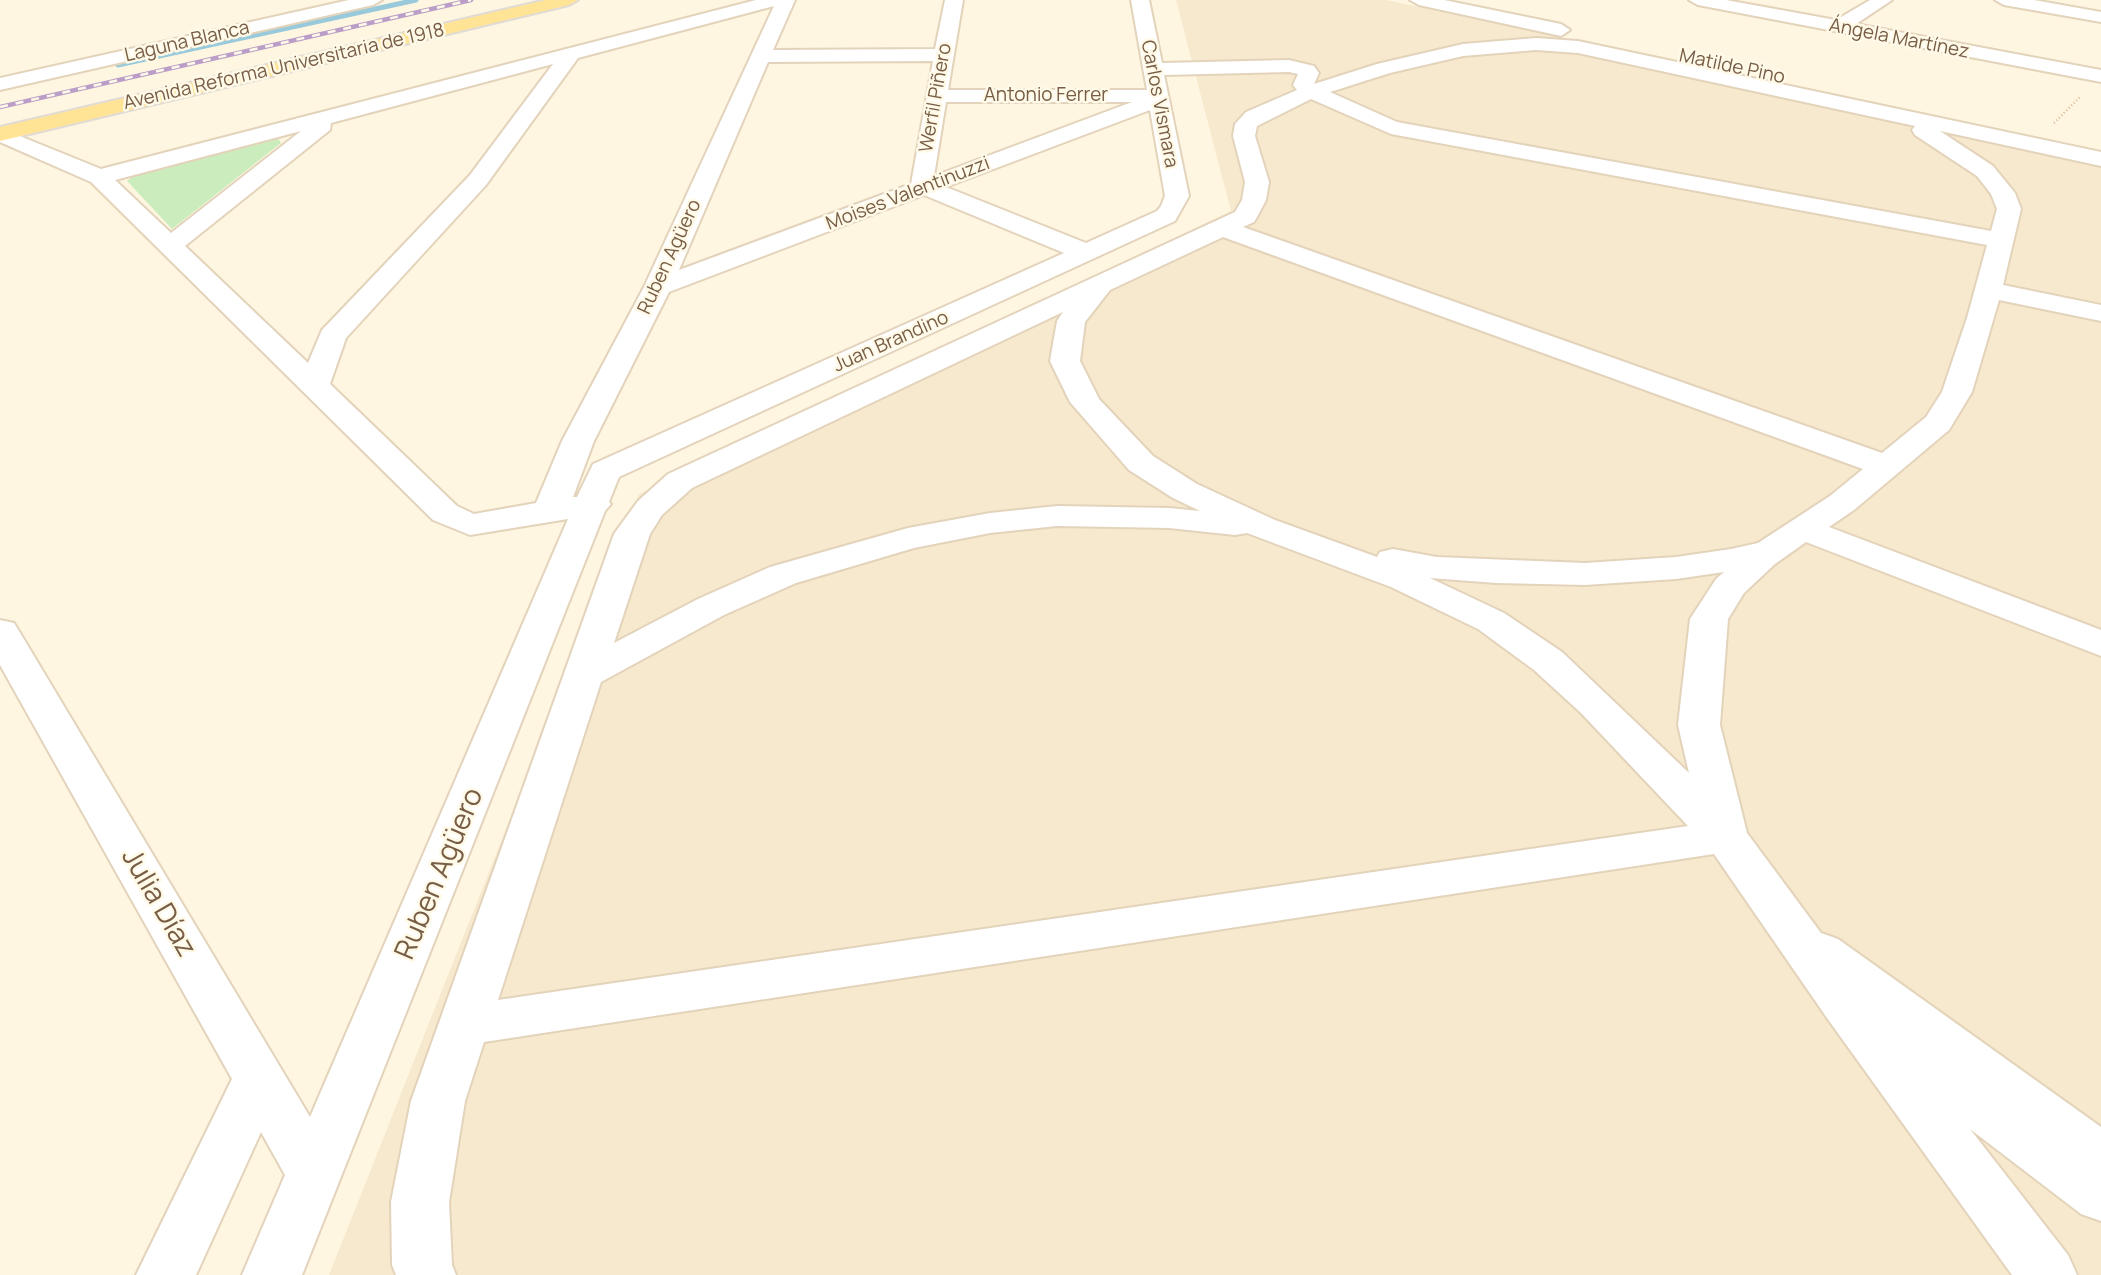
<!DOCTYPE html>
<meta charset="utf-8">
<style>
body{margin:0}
canvas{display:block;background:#fef6e0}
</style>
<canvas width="2101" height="1275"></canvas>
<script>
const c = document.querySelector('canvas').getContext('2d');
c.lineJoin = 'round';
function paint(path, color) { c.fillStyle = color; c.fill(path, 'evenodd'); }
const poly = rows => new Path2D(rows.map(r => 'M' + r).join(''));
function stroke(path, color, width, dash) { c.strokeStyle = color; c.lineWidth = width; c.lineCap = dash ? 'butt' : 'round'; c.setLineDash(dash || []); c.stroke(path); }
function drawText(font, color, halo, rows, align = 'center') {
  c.font = font + ' Manrope,sans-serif'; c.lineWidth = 5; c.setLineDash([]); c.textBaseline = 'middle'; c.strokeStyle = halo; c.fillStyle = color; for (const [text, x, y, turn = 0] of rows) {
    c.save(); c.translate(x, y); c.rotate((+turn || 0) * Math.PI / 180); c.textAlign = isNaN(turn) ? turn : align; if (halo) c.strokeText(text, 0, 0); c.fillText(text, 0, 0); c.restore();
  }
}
paint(poly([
 [1176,0,1386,0,2101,153,2101,1275,329,1275,639,494,1231,211]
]), '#f7e9ce');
paint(poly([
 [278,138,281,143,172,229,127,181,133,176]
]), '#cbedbd');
stroke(poly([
 [118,65,416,0]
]), '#98cadc', 5);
const minor = poly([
 [349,0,382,0,373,5,0,90,0,78,349,0],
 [756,0,795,0,773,50,935,49,945,0,963,0,948,90,1147,90,1131,0,1149,0,1162,63,1289,60,1314,66,1319,73,1314,84,1377,64,1463,44,1536,38,1578,41,2101,152,2101,166,1940,131,1993,166,2015,193,2021,209,2003,285,2101,305,2101,321,1999,300,1972,392,1949,430,1854,510,1829,527,2101,630,2101,656,1806,542,1775,564,1744,593,1728,619,1720,725,1747,833,1821,933,1838,939,2101,1127,2101,1221,2081,1214,1970,1129,2068,1255,2077,1275,2012,1275,1827,1018,1714,854,484,1042,465,1101,449,1202,452,1265,456,1275,396,1275,392,1265,391,1202,411,1101,614,534,638,501,668,474,1235,212,1242,200,1245,182,1233,136,1235,124,1246,112,1297,90,1293,85,1298,74,1289,72,1164,75,1189,196,1175,221,619,477,609,502,611,504,605,511,302,1275,242,1275,285,1175,261,1132,196,1275,136,1275,232,1079,0,665,0,620,14,623,19,631,310,1117,568,519,470,535,433,520,91,182,0,142,0,128,101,169,756,0],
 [774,6,644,287,562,441,536,503,474,514,457,506,330,384,346,338,486,185,578,58,774,6],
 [1536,50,1578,53,1915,126,1912,130,1915,135,1977,176,1991,194,1997,209,1991,231,1397,122,1330,92,1390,73,1463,56,1536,50],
 [933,61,911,184,679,270,768,62,933,61],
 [553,64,470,175,322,330,308,363,185,246,330,130,331,123,553,64],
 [1311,99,1391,134,1987,245,1967,318,1942,392,1926,417,1882,453,1243,227,1254,222,1257,217,1266,200,1269,182,1255,136,1257,126,1311,99],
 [946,102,1132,102,934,176,946,102],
 [1150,110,1165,196,1161,206,1157,211,1086,243,946,187,1150,110],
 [301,131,171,233,115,180,301,131],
 [924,195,1064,253,593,464,577,497,573,497,594,441,669,292,924,195],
 [1223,237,1863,469,1830,496,1758,543,1731,549,1676,557,1585,563,1437,557,1393,549,1380,552,1377,557,1275,520,1197,484,1153,456,1099,399,1080,361,1085,322,1110,290,1223,237],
 [1063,312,1057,321,1050,361,1070,402,1129,470,1173,498,1200,511,1169,508,1057,506,990,513,908,528,770,567,698,599,614,643,650,534,662,515,692,488,1063,312],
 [1057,526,1169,528,1235,535,1247,533,1391,587,1478,629,1534,670,1581,713,1688,826,498,1000,601,682,724,615,796,583,914,548,990,533,1057,526],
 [1724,572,1716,579,1690,619,1678,725,1689,773,1562,652,1504,613,1430,578,1496,583,1585,585,1676,579,1724,572],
 [1410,0,1444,0,1561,24,1570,30,1561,36,1419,5,1410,0],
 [1689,0,1726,0,1836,20,1870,0,1892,0,1856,24,2101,70,2101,82,1698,5,1689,0],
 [1995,0,2034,0,2101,12,2101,22,2004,5,1995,0]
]);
const major = poly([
 [546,0,578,0,569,5,0,141,0,127,546,0]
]);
stroke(minor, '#e3d3bb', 4);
stroke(major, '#e1dbd6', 4);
stroke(poly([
 [2054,123,2080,97]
]), '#dbba98', 2.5, [1, 2.5]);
paint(minor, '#fff');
paint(major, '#ffe496');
const rail = poly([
 [0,107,471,0]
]);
stroke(rail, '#ba9ec8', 4.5);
stroke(rail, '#fff9e8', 2.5, [8]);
drawText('19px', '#775d45', '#fff9e8', [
 ["Ángela Martínez",1899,39,11],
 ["Laguna Blanca",187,42,-13],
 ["Avenida Reforma Universitaria de 1918",284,67,-13],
 ["Matilde Pino",1732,67,12],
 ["Antonio Ferrer",1046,96],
 ["Werfil Piñero",936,98,-80],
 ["Carlos Vismara",1159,104,79],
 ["Moises Valentinuzzi",908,194,-21],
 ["Ruben Agüero",670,257,-65],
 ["Juan Brandino",891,342,-24]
]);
drawText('28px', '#775d45', '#fff9e8', [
 ["Ruben Agüero",440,874,-67],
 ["Julia Díaz",158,903,60]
]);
</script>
